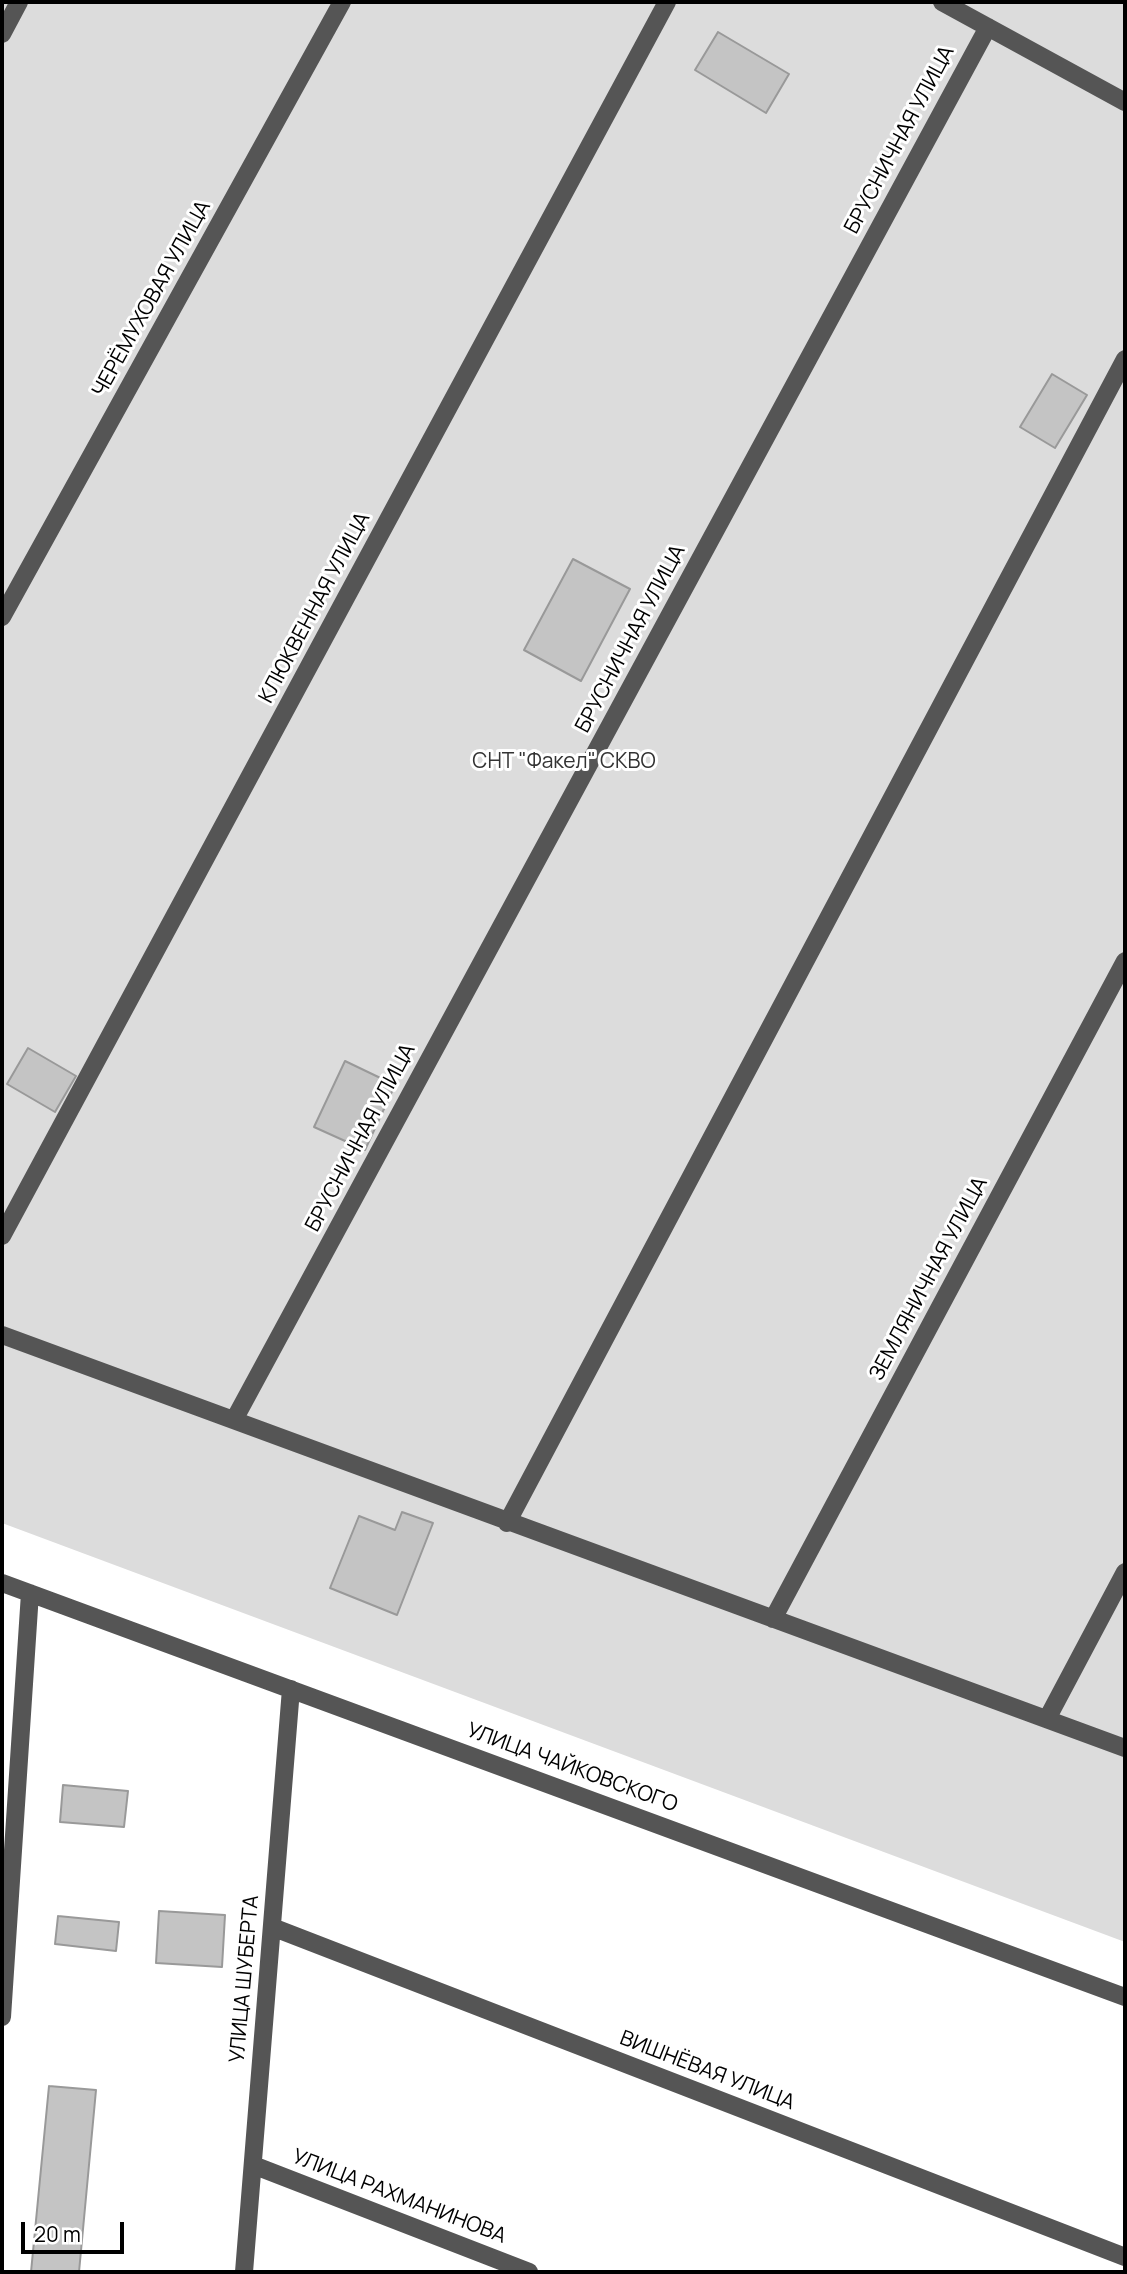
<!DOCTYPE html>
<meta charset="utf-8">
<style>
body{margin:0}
#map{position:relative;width:1127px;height:2274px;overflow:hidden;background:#fff;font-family:Manrope,sans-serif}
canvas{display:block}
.frame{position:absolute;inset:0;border:4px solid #000;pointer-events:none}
.scale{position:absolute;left:21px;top:2222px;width:103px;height:32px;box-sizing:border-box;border:4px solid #000;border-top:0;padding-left:9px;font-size:21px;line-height:24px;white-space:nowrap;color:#000;-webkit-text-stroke:5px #fff;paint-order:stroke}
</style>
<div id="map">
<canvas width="1127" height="2274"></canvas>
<div class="frame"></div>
<div class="scale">20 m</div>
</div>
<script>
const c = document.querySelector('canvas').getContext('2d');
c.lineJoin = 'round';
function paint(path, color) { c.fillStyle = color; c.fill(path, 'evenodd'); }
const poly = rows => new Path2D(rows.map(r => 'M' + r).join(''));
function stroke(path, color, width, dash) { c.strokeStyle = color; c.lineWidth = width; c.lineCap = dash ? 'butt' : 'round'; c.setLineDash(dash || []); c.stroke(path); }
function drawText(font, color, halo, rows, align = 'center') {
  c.font = font + ' Manrope,sans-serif'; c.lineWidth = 6; c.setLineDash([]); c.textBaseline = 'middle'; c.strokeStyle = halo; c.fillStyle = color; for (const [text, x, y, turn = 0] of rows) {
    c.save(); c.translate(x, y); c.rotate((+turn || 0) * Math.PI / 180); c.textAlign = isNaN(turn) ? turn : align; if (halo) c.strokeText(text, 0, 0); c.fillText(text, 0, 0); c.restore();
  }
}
paint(poly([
 [2,2,1125,2,1125,1942,2,1523]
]), '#dcdcdc');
const building = poly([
 [718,32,789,74,766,113,695,70,718,32],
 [1052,374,1087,395,1055,448,1020,427,1052,374],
 [573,559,630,589,581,681,524,650,573,559],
 [28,1048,76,1076,55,1112,7,1084,28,1048],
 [345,1061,395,1085,365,1150,314,1127,345,1061],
 [402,1512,433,1523,397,1615,330,1588,359,1516,395,1530,402,1512],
 [63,1785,128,1791,124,1827,60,1822,63,1785],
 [159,1911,225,1915,222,1967,156,1963,159,1911],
 [58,1916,119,1922,116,1951,55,1944,58,1916],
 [49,2086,96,2090,79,2272,31,2272,49,2086]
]);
paint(building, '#c4c4c4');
stroke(building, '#999', 2);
stroke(poly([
 [942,2,1125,102],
 [2,34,19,2],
 [2,617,342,2],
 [2,1236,667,2],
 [2,1335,1125,1748],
 [234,1420,988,27],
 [507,1523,1125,359],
 [2,1583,1125,1997],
 [773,1619,1125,961],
 [1047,1719,1125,1572],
 [272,1927,1125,2257],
 [2,2017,30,1593],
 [253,2165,529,2272],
 [244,2272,291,1689]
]), '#555', 18);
drawText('21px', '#000', '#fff', [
 ["БРУСНИЧНАЯ УЛИЦА",900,140,-62],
 ["ЧЕРЁМУХОВАЯ УЛИЦА",152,299,-61],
 ["КЛЮКВЕННАЯ УЛИЦА",315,608,-62],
 ["БРУСНИЧНАЯ УЛИЦА",631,639,-62],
 ["БРУСНИЧНАЯ УЛИЦА",361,1138,-62],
 ["ЗЕМЛЯНИЧНАЯ УЛИЦА",929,1279,-62],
 ["УЛИЦА ЧАЙКОВСКОГО",572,1768,20],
 ["УЛИЦА ШУБЕРТА",245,1979,-85],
 ["ВИШНЁВАЯ УЛИЦА",707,2071,21],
 ["УЛИЦА РАХМАНИНОВА",399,2197,21]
]);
drawText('21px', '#333', '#fff', [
 ["СНТ \"Факел\" СКВО",564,762]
]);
</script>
